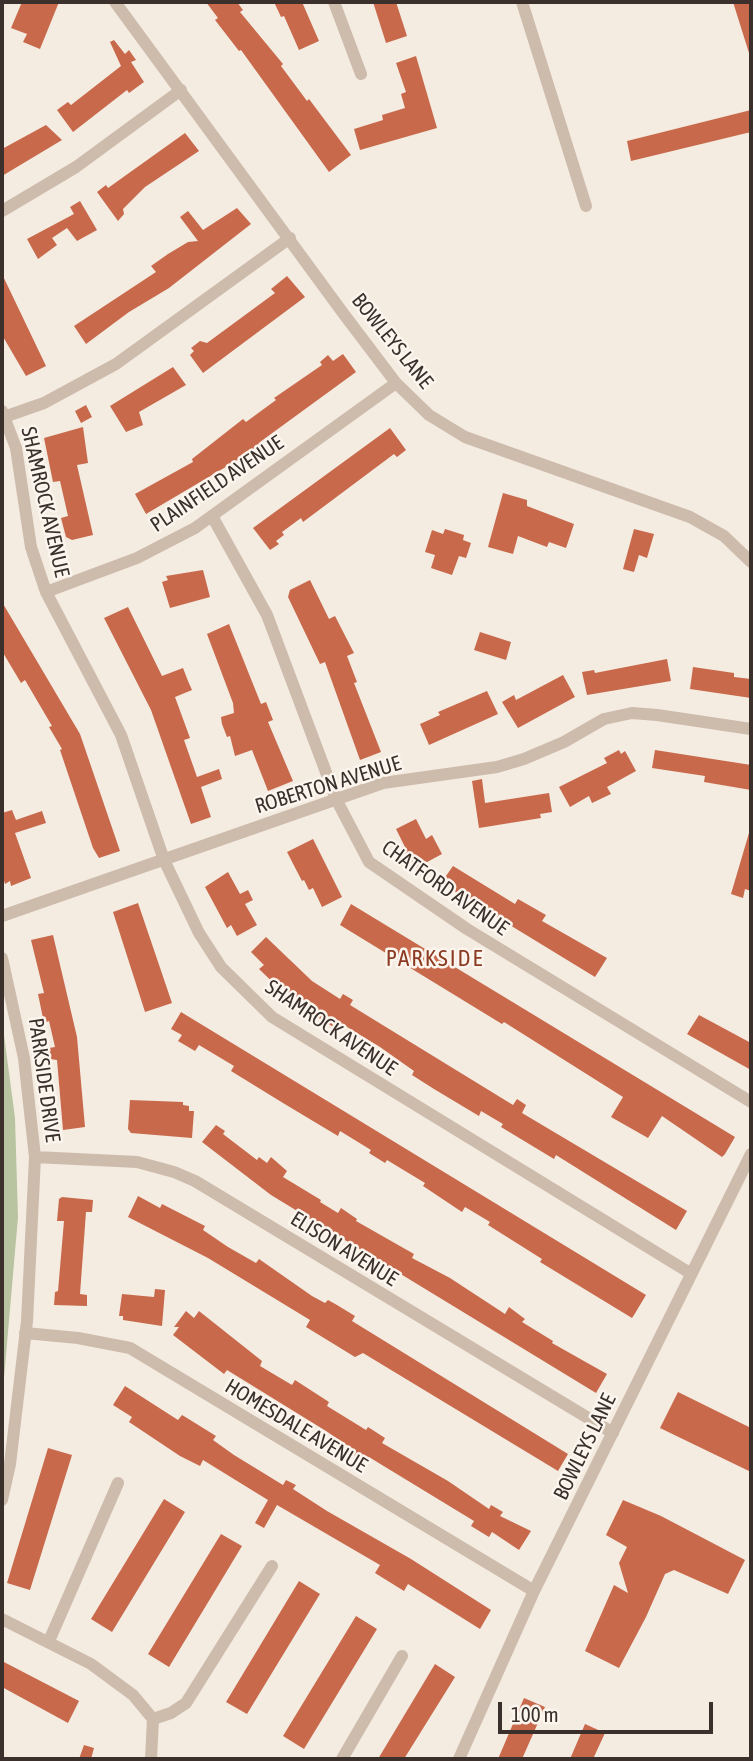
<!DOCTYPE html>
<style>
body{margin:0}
#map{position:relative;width:753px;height:1761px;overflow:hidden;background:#f4ebe1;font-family:"Asap Condensed",sans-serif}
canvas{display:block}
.frame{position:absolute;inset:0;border:4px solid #3b302b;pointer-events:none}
.scale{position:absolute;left:498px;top:1702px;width:215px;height:32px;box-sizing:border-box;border:4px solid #3b302b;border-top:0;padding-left:9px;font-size:21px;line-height:24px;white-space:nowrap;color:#3b302b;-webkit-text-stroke:5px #fbf5ee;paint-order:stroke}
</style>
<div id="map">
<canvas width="753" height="1761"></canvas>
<div class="frame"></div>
<div class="scale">100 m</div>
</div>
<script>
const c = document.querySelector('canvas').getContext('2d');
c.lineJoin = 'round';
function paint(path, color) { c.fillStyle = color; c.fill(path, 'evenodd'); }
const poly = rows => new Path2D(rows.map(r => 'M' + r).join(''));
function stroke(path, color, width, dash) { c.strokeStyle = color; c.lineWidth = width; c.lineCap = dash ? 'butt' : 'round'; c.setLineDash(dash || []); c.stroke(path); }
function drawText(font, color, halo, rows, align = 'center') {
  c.font = font + ' "Asap Condensed",sans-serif'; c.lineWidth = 5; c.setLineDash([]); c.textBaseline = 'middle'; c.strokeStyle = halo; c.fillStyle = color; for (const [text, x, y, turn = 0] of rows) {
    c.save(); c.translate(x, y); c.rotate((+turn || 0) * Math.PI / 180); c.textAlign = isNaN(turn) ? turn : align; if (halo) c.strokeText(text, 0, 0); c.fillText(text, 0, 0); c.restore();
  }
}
paint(poly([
 [2,1020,15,1118,18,1217,2,1401]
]), '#b8c4a0');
paint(poly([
 [22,2,59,2,40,49,23,42,27,34,11,28],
 [206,2,237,2,243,10,240,12,283,64,281,66,307,101,309,99,351,155,329,172,241,50,239,51,215,20,218,18],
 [274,2,302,2,319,41,299,50,284,16,281,17],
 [373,2,396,2,407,36,386,43],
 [733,2,751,2,751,53,749,53],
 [114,40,125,54,129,50,136,60,131,62,144,82,129,93,127,90,73,132,57,110,68,102,71,105,121,66,110,42],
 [416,56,437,128,360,150,354,129,383,120,382,115,405,108,401,94,406,92,396,63],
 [751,110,751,132,631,161,627,141],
 [46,125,62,140,2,176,2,149],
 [185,133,199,151,145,187,123,209,124,214,118,221,97,192,106,185,108,188],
 [80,201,97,230,77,241,67,228,52,238,57,245,38,259,27,239,74,214,70,207],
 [237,208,251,224,169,288,129,312,86,344,74,326,156,272,151,266,168,254,188,242,198,241,180,217,188,211,203,230],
 [2,274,46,366,26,376,2,335],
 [287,276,305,297,203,373,190,355,194,351,191,348,200,341,207,343,275,293,271,289],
 [343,354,356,372,260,442,263,445,146,514,135,494,193,462,192,459,243,419,246,422,276,400,274,398,322,365,320,362,328,355,333,361],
 [173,367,186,385,139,412,143,425,126,432,110,406],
 [86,405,92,417,81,423,75,411],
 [83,427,88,463,77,465,93,535,72,540,66,537,61,518,68,516,60,481,53,482,44,438],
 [390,428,406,450,397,457,394,454,303,522,301,518,282,532,284,535,276,541,279,544,270,550,253,528],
 [503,493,527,500,527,506,574,524,566,548,549,542,547,547,518,536,513,554,488,547],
 [445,529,464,535,463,540,471,543,466,558,459,556,452,575,431,568,435,555,425,552,432,530,443,534],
 [634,529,654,534,647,558,639,555,634,572,623,569],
 [203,570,210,597,170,608,162,582,168,580,166,576],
 [310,580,329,619,335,616,354,653,347,656,357,682,354,683,381,752,360,760,325,662,320,664,288,597,290,590],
 [2,602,80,734,120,851,99,858,93,848,60,750,62,749,49,727,52,726,25,680,21,683,2,651],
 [128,607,162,676,183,668,188,681,192,690,175,697,190,738,184,740,197,777,219,769,222,779,201,787,211,817,191,824,151,710,104,618],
 [229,624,261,704,266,702,273,720,268,722,293,781,268,791,252,750,235,756,230,736,227,737,222,724,221,717,234,713,233,703,207,634],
 [480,632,511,642,506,660,474,650],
 [667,659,671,681,587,695,582,672,594,670,595,673],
 [693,667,734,673,734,677,751,679,751,698,690,689],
 [563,675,575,697,518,728,502,702,514,695,516,700],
 [487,691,498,714,429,745,420,724,440,715,438,712],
 [619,750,621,754,625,751,636,771,607,787,611,794,592,803,589,796,570,807,559,787,607,763,604,758],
 [655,750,751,765,751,790,704,782,705,776,652,768],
 [482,779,485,803,549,793,552,812,540,814,541,818,479,828,472,781],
 [12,810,16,820,42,811,46,823,15,833,31,878,11,886,10,881,5,884,2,874,2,813],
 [416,819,426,839,432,835,442,854,416,868,413,862,409,864,402,851,406,849,396,829],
 [749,833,751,833,751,891,745,889,743,898,731,894],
 [313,839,342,897,322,907,313,888,309,890,304,880,302,881,287,852],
 [453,866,515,904,518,899,546,915,542,921,607,958,595,977,441,883],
 [228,872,240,894,248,890,253,900,245,904,257,925,237,936,231,925,227,928,205,887],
 [138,903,172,1003,145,1012,113,912],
 [351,904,735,1137,725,1154,722,1157,662,1116,648,1138,611,1117,623,1097,504,1022,502,1024,340,925],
 [53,935,77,1037,85,1127,63,1130,57,1060,50,1059,49,1048,55,1047,49,1021,44,1023,38,994,44,993,31,940],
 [266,937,312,981,340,999,343,994,353,1000,350,1005,513,1105,517,1099,526,1105,522,1113,687,1211,676,1230,556,1155,554,1159,501,1127,503,1124,481,1111,479,1116,434,1089,412,1075,414,1071,380,1047,339,1022,335,1028,306,1010,308,1007,293,994,289,998,259,969,264,965,251,952],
 [181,1012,646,1295,634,1315,632,1318,540,1262,542,1259,488,1225,490,1222,465,1207,462,1212,423,1186,425,1183,387,1160,385,1163,369,1153,371,1150,340,1131,338,1136,283,1103,231,1071,234,1066,199,1045,195,1051,178,1041,182,1035,171,1029],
 [699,1015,751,1043,751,1070,687,1034],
 [130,1100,183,1102,183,1105,189,1106,189,1111,194,1111,192,1138,131,1133,128,1129],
 [216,1125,225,1131,223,1134,257,1160,259,1157,267,1163,271,1157,287,1171,283,1177,321,1200,320,1202,338,1213,341,1208,357,1219,356,1221,414,1254,412,1258,450,1278,505,1314,509,1307,525,1319,522,1322,553,1341,552,1343,607,1374,596,1393,271,1195,202,1142],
 [138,1196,160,1208,162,1204,205,1226,203,1230,228,1247,256,1263,259,1259,312,1296,325,1303,328,1300,337,1305,355,1316,352,1321,568,1454,558,1471,363,1353,355,1357,306,1327,310,1320,208,1258,128,1217],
 [62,1197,93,1200,92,1212,86,1212,80,1294,87,1295,87,1306,54,1305,55,1292,58,1291,64,1221,57,1221,59,1199],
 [155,1289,165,1290,162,1326,123,1320,123,1316,119,1316,122,1294,154,1297],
 [186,1311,194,1318,199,1311,262,1361,260,1366,292,1385,295,1380,329,1402,327,1406,366,1430,368,1427,385,1438,382,1443,448,1481,489,1509,491,1505,503,1512,500,1516,531,1531,519,1550,492,1532,489,1537,471,1526,474,1521,382,1465,369,1457,366,1463,352,1454,354,1450,326,1431,227,1370,224,1374,173,1335,179,1327,174,1327],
 [125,1386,178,1420,182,1415,187,1418,216,1436,213,1440,234,1455,283,1485,286,1480,296,1485,293,1489,327,1511,411,1559,491,1610,480,1629,408,1584,404,1591,375,1573,380,1565,277,1505,264,1528,255,1523,268,1500,203,1460,200,1466,180,1456,129,1422,132,1417,113,1405],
 [678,1392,751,1428,751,1472,660,1428],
 [48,1448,72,1455,30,1590,7,1583],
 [164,1499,185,1512,112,1632,91,1619],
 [623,1500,661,1516,745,1560,728,1594,674,1570,665,1574,646,1617,619,1668,585,1651,614,1585,628,1593,619,1563,627,1547,606,1535],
 [221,1534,242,1546,169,1667,148,1654],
 [299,1581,320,1594,247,1714,226,1702],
 [356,1616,377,1629,304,1749,283,1736],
 [2,1661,79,1701,68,1723,2,1687],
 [435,1664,455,1677,404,1759,378,1759],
 [524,1698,545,1707,522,1759,498,1759],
 [585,1724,605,1733,593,1759,570,1759],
 [84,1745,94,1748,91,1759,79,1759]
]), '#c8694b');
stroke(poly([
 [115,2,343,313,396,383,429,415,465,437,690,517,724,536,751,562],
 [334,2,361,74],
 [522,2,586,206],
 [2,211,76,167,181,90],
 [2,411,16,448,31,547,46,592,121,735,164,860,199,933,221,967,272,1017,690,1273],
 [4,417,44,403,116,364,290,238],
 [212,516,267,615,336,799,369,862,467,929,751,1102],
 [46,592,137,558,195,528,396,383],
 [2,916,383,783,497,767,524,759,564,742,604,719,632,713,657,715,751,729],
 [2,958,24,1058,35,1157,27,1321,10,1464,2,1500],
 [35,1157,137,1162,174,1172,195,1181,613,1433],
 [25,1333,78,1338,130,1348,534,1591],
 [2,1619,91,1664,133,1695,153,1719,151,1759],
 [49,1641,118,1483],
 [153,1719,171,1713,186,1703,272,1566],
 [342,1759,402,1656],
 [459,1759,534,1591,751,1154]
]), '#cdbbac', 12);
drawText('21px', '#3b302b', '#fbf5ee', [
 ["BOWLEYS LANE",392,341,51],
 ["PLAINFIELD AVENUE",217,484,-34],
 ["SHAMROCK AVENUE",45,502,77],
 ["ROBERTON AVENUE",328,785,-17],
 ["CHATFORD AVENUE",445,888,35],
 ["SHAMROCK AVENUE",331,1028,34],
 ["PARKSIDE DRIVE",44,1080,82],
 ["ELISON AVENUE",344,1249,32],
 ["HOMESDALE AVENUE",296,1426,31],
 ["BOWLEYS LANE",585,1447,-64]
]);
c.letterSpacing = '2px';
drawText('23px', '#8c3b22', '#fbf5ee', [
 ["PARKSIDE",435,959]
]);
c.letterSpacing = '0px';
</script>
